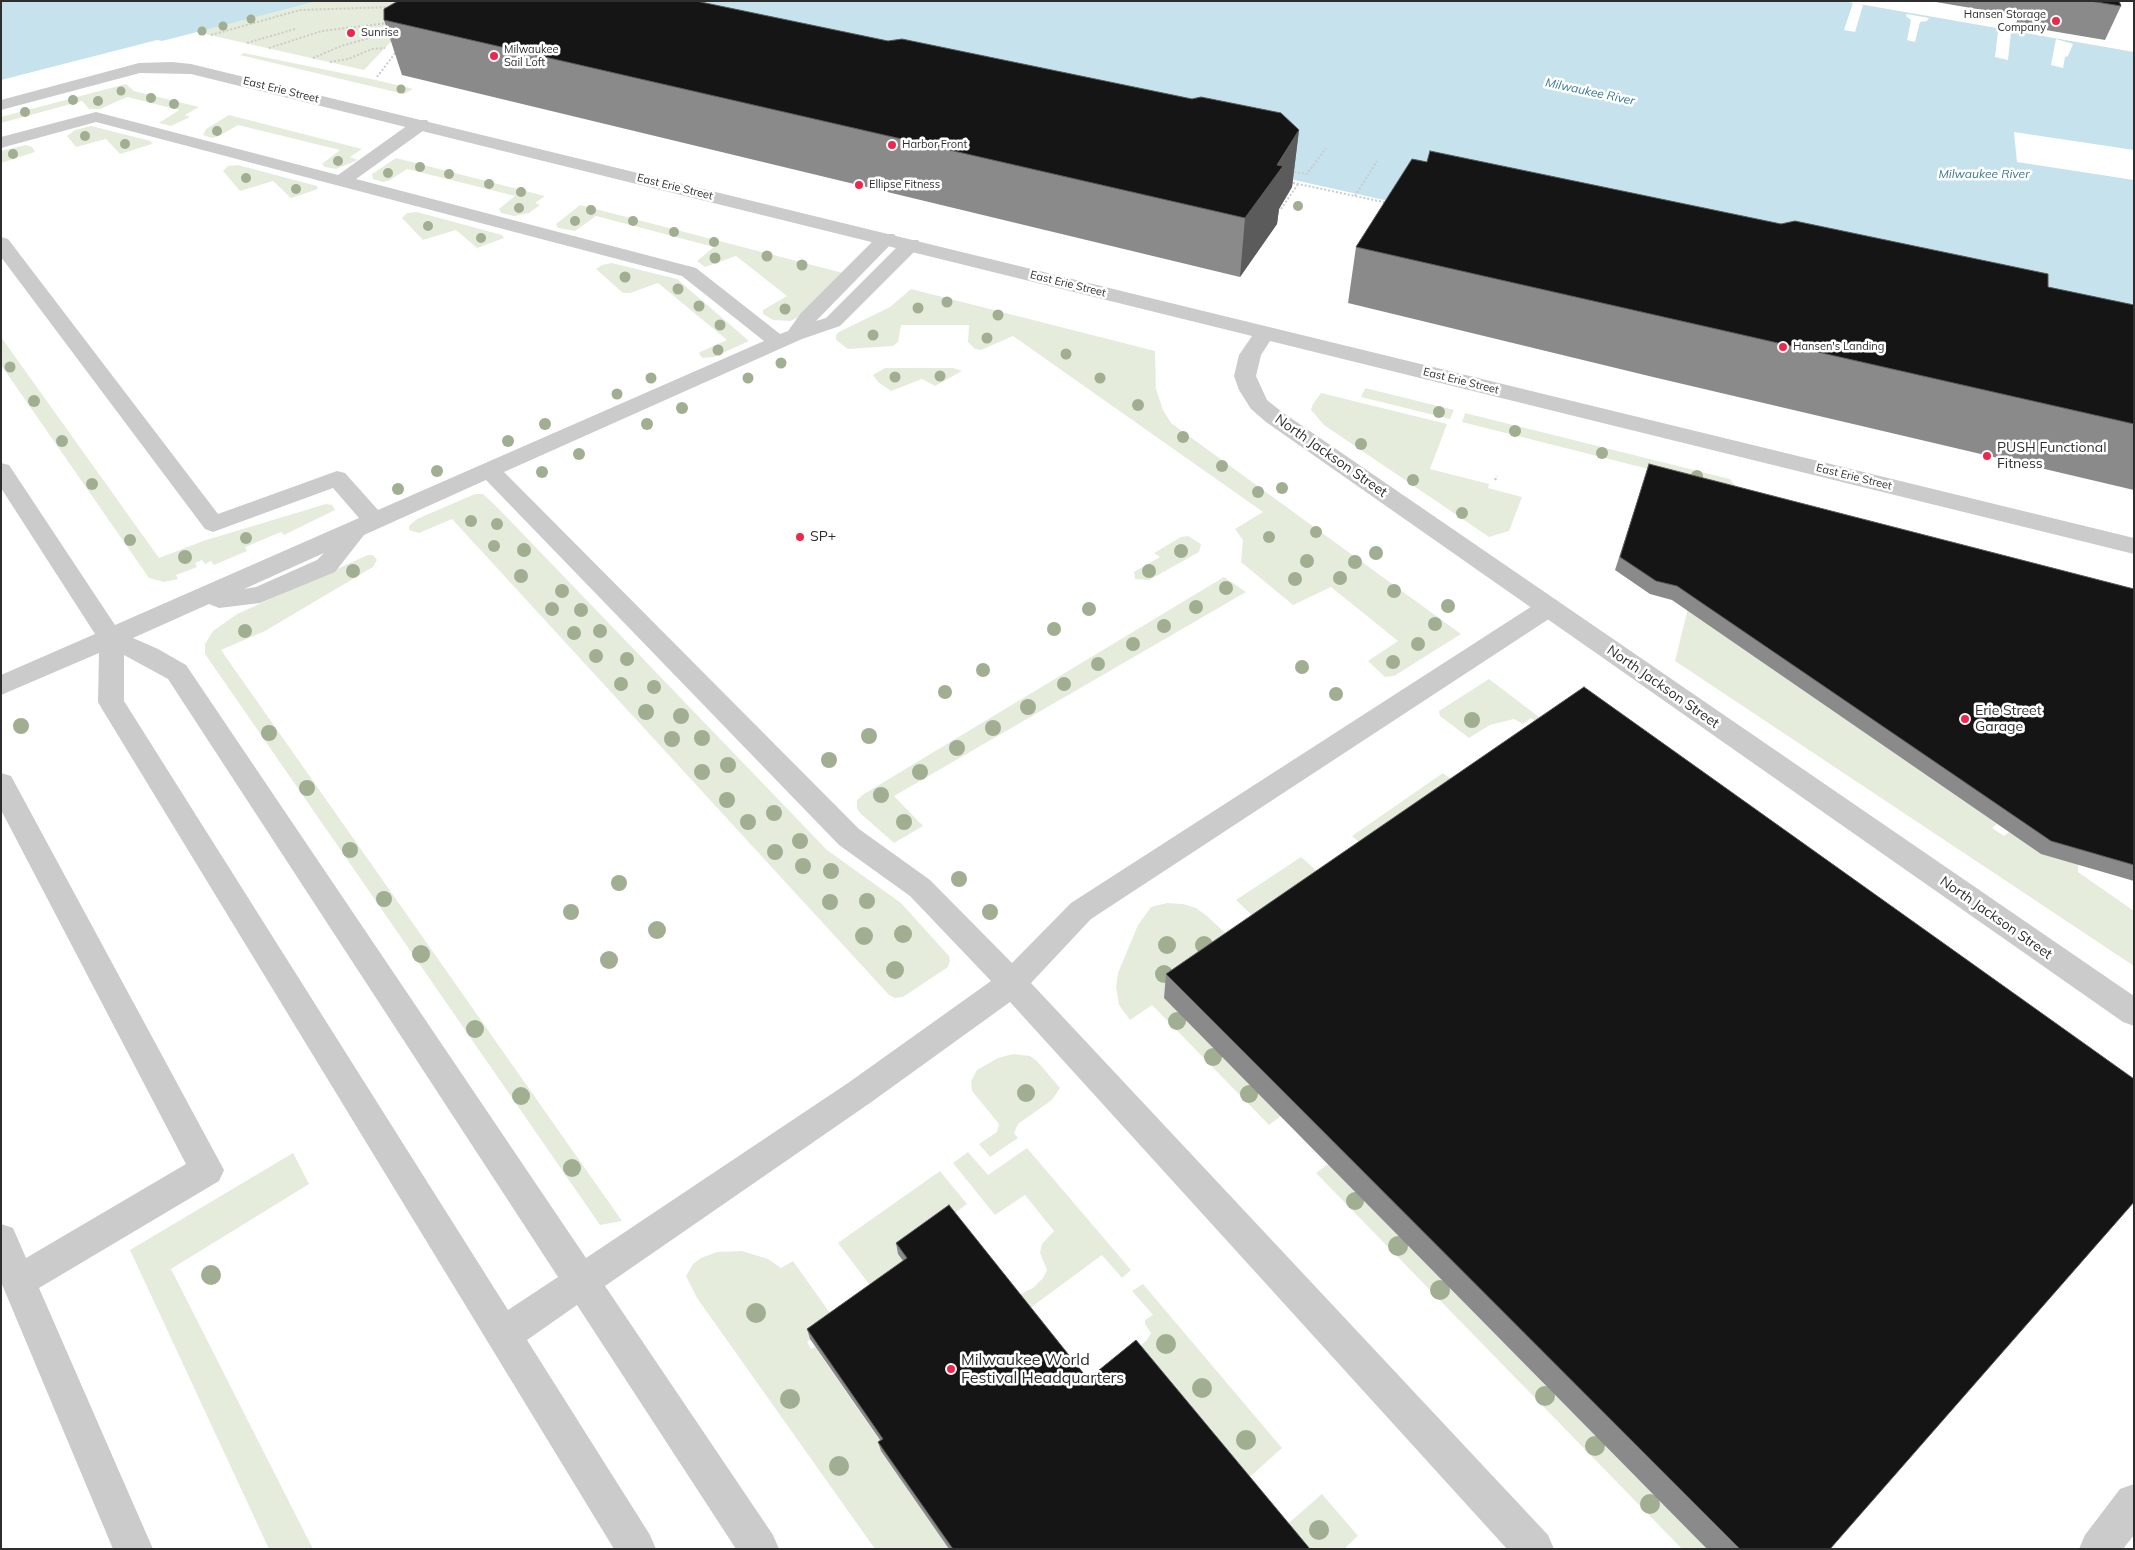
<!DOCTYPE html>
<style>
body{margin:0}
#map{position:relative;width:2135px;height:1550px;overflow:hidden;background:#fff;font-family:Mulish,sans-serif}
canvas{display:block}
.frame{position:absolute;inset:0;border:2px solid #2e2e2e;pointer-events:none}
</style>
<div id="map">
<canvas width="2135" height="1550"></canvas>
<div class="frame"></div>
</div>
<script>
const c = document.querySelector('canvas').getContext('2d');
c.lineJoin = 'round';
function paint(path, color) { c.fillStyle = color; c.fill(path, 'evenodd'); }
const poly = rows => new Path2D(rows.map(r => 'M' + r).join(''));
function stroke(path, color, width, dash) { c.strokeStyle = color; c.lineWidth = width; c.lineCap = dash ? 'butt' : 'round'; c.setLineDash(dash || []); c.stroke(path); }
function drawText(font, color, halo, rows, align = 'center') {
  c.font = font + ' Mulish,sans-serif'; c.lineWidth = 5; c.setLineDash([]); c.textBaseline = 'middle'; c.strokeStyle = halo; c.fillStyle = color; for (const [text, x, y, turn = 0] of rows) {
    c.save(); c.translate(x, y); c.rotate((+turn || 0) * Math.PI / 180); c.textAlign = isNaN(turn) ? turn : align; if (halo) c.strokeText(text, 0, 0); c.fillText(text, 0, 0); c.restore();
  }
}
paint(poly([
 [318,1,430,1,364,70,196,32],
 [244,53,376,80,413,89,404,94,240,55],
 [126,84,134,91,199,107,185,115,190,117,171,126,159,123,179,110,127,97,100,109,89,109,82,101,1,123,1,117],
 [229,115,362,149,350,157,358,160,336,169,325,167,322,164,340,150,238,125,219,136,212,138,203,135,206,129],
 [91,126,151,141,152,144,120,154,106,139,76,147,67,136,75,130],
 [26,145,32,147,35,152,1,163,1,151],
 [396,158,545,196,535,203,540,205,529,213,514,216,501,213,499,209,515,196,407,169,390,180,383,182,373,179,372,174],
 [238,165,317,186,318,189,291,198,273,181,240,191,223,171,228,166],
 [580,205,843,273,797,318,790,321,773,320,763,314,763,310,787,296,736,256,705,267,697,261,714,247,596,216,575,231,558,228,556,224],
 [417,212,502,235,504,238,477,248,456,230,423,240,402,218,407,213],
 [612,263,677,279,749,341,714,357,703,358,699,354,700,352,727,340,658,283,630,293,623,293,596,269,602,265],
 [911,289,1155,351,1156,389,1163,410,1171,423,1461,634,1394,676,1385,677,1368,661,1398,641,1331,587,1293,605,1241,562,1243,540,1235,529,1263,512,1013,336,981,350,975,349,968,342,969,325,901,325,898,342,893,346,848,349,836,340,836,335,839,332,890,307],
 [1,337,159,558,203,541,326,504,332,505,335,510,284,535,281,532,245,547,247,551,214,565,211,561,205,564,202,560,195,563,197,567,176,575,178,579,164,582,149,578,1,365],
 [885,368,953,368,962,371,935,386,922,379,891,391,878,382,873,375],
 [1365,388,1454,410,1450,419,1361,397],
 [1321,393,1447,424,1430,469,1489,484,1488,488,1522,497,1509,531,1489,537,1324,425,1311,410,1313,404],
 [1465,413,1730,479,1740,492,1462,422],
 [475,494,483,494,497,507,827,850,901,903,949,956,950,960,948,967,903,997,895,998,889,995,452,519,419,533,409,530,409,526,417,519],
 [1188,536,1201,544,1199,552,1149,580,1135,579,1134,572,1160,557,1154,553,1181,537],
 [368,555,373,555,377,560,373,567,265,631,221,650,622,1221,600,1225,205,654,205,644,213,631,237,614],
 [1224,577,1246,592,894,796,923,826,894,843,860,813,857,808,857,800,864,794],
 [1689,604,1696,606,1694,614,1997,824,1992,828,2004,836,2009,832,2078,864,2078,872,2134,911,2134,966,1675,661],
 [1489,679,1539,717,1535,721,1531,718,1523,724,1514,719,1490,725,1469,738,1440,716,1439,711],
 [1443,773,1464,789,1372,853,1352,836],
 [1301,857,1330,883,1265,928,1236,900],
 [1167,903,1183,904,1196,908,1207,916,1239,946,1281,1116,1269,1125,1152,1005,1130,1020,1119,1005,1116,987,1118,973,1138,925,1151,907],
 [1013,1054,1030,1056,1037,1061,1060,1088,1052,1100,1018,1124,1014,1133,1018,1138,990,1157,979,1144,997,1132,999,1124,972,1091,971,1081,977,1070,998,1058],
 [1027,1148,1131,1270,1122,1278,1102,1255,1026,1311,1014,1297,1033,1288,1043,1278,1047,1270,1040,1253,1042,1244,1054,1231,1025,1195,995,1215,953,1163,968,1152,988,1175],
 [293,1153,309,1184,171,1269,313,1549,269,1549,130,1250],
 [1328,1164,1707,1549,1682,1549,1316,1173],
 [940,1171,967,1204,898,1254,908,1268,875,1292,838,1243],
 [742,1251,768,1259,781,1268,793,1261,835,1320,807,1342,811,1349,815,1347,885,1448,949,1549,875,1549,697,1298,686,1276,693,1264,701,1258,717,1252],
 [1143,1284,1282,1448,1244,1482,1135,1350,1147,1340,1151,1333,1145,1324,1145,1320,1153,1315,1132,1291],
 [1322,1494,1358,1536,1346,1547,1347,1549,1300,1549,1283,1528]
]), '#e6ecdb');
paint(poly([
 [1,1,318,1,162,41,157,40,1,80],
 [456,1,1842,1,2134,52,2134,356,1420,208,1146,147]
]), '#c6e2ed');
paint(poly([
 [1853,3,1863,5,1855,32,1844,30],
 [1907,14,1929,18,1927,21,1920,22,1915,42,1907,40,1911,20,1906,16],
 [1998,31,2011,32,2008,60,1995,57],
 [2056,39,2073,44,2068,56,2065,57,2063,68,2051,65],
 [2014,132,2134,150,2134,180,2017,162]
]), '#fff');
stroke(poly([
 [211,35,300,10,392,7],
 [247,43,295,29],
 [269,48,322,31,388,23],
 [313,58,341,46,391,32],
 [330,62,348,59,372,49,385,48],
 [377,77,396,52],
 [1290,171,1307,174,1326,148],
 [1289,182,1388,203],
 [1355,196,1377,161],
 [1281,209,1298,184]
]), '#cbcbcb', 2, [2, 2]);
stroke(poly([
 [1495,480,1497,476]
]), '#cbcbcb', 2.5, [2, 2]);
paint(poly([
 [96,112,338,175,415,120,427,120,430,124,427,128,356,179,696,268,780,334,788,331,801,313,880,234,894,234,897,238,816,321,826,318,904,240,918,240,921,244,918,248,840,326,802,339,504,472,859,829,930,880,1012,963,1071,903,1540,601,1549,598,1558,601,1561,607,1558,613,1091,919,1031,983,1548,1535,1554,1549,1507,1549,1010,1002,870,1103,605,1286,773,1535,779,1549,736,1549,577,1305,527,1340,650,1535,656,1549,614,1549,102,709,98,702,99,653,1,695,1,675,95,634,1,488,1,463,9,465,115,625,359,518,333,488,221,529,213,532,205,529,1,257,1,237,8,239,218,514,337,471,345,473,378,510,764,341,682,276,96,122,1,148,1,137,96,112],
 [486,480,839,845,910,896,991,981,848,1083,586,1258,186,665,158,649,133,638,209,604,219,608,260,603,335,572,364,535,486,480],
 [324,553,317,560,256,587,244,589,324,553],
 [124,655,168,679,558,1277,508,1310,124,701,124,655],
 [1,773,11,776,224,1170,219,1181,39,1288,153,1549,113,1549,1,1282,1,1224,13,1228,26,1258,186,1164,1,810,1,773]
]), '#cbcbcb');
paint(poly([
 [172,62,191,64,2134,538,2134,554,1270,341,1261,355,1256,376,1267,400,1282,412,2134,996,2134,1026,2123,1022,1266,422,1251,409,1239,390,1234,376,1239,355,1252,336,191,74,140,73,1,110,1,100,139,63,172,62],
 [2134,1484,2134,1535,2123,1549,2079,1549,2085,1535,2120,1489,2134,1484]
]), '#cbcbcb');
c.fillStyle = '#a2ae92';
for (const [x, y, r] of [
 [251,19,4.5],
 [223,26,4.5],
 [202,31,4.5],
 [401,89,4.5],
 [121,91,4.5],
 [151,98,5],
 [73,100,5],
 [98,101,5],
 [174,104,5],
 [25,112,5],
 [217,131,5],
 [85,136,5],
 [125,144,5],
 [13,154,5],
 [338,161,5],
 [420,167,5],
 [388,173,5],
 [449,174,5],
 [246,178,5],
 [489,184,5],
 [296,189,5],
 [521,192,5],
 [1298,206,5],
 [519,208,5],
 [591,210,5],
 [575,221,5],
 [633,221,5],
 [428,226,5],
 [674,232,5],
 [481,238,5],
 [714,242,5],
 [767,256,5.5],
 [715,258,5.5],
 [802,265,5.5],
 [625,277,5.5],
 [678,289,5.5],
 [947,302,5.5],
 [699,306,5.5],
 [918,308,5.5],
 [785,309,5.5],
 [998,315,5.5],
 [720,325,5.5],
 [873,335,5.5],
 [987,338,5.5],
 [718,350,5.5],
 [1066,354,5.5],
 [781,363,5.5],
 [10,367,5.5],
 [940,376,5.5],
 [895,377,5.5],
 [651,378,5.5],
 [748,378,5.5],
 [1100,378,5.5],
 [617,394,5.5],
 [34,401,6],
 [1138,405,6],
 [682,408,6],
 [1439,412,6],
 [545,424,6],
 [647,424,6],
 [1515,431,6],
 [1183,437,6],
 [62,441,6],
 [508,441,6],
 [1361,444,6],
 [1602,453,6],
 [579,454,6],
 [1222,466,6],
 [437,471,6],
 [542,472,6],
 [1697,476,6],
 [1413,480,6],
 [92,484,6],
 [1282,488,6],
 [398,489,6],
 [1258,492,6],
 [1462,513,6],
 [471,521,6],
 [497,524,6],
 [1316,532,6],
 [1269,537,6],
 [246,538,6],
 [130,540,6],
 [494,546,6],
 [524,550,7],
 [1181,551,7],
 [1376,553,7],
 [185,557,7],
 [1307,561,7],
 [1355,562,7],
 [353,571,7],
 [1149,571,7],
 [521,576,7],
 [1340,578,7],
 [1295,579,7],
 [1226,588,7],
 [562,591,7],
 [1394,591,7],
 [1448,606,7],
 [1196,607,7],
 [552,609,7],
 [1089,609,7],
 [581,610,7],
 [1435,624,7],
 [1164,626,7],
 [1054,629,7],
 [245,631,7],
 [600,631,7],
 [574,633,7],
 [1133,644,7],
 [1418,644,7],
 [596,656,7],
 [627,659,7],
 [1393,662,7],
 [1098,664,7],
 [1302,667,7],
 [983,670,7],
 [621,684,7],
 [1064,684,7],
 [654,687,7],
 [945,692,7],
 [1336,694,7],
 [1028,707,8],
 [646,712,8],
 [681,716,8],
 [1472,720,8],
 [21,726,8],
 [993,728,8],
 [269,733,8],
 [869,736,8],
 [702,738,8],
 [672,739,8],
 [957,748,8],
 [829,760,8],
 [728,765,8],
 [702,772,8],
 [920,772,8],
 [307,788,8],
 [881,795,8],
 [727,800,8],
 [774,813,8],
 [748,822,8],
 [904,822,8],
 [800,841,8],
 [350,850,8],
 [775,852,8],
 [803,866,8],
 [831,871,8],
 [959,879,8],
 [619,883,8],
 [384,899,8],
 [867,901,8],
 [830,902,8],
 [571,912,8],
 [990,912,8],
 [657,930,9],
 [903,934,9],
 [864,936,9],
 [1167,945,9],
 [1204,945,9],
 [421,954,9],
 [609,960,9],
 [895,970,9],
 [1164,974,9],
 [1177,1021,9],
 [475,1029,9],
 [1213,1057,9],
 [1026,1093,9],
 [1249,1094,9],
 [521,1096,9],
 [572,1168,9],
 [1355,1201,9],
 [1398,1246,10],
 [211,1275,10],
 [1440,1290,10],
 [756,1313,10],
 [1166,1344,10],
 [1202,1388,10],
 [1545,1396,10],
 [790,1399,10],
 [1246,1440,10],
 [1595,1446,10],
 [839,1466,10],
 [1650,1504,10],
 [1319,1530,10]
]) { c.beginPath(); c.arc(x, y, r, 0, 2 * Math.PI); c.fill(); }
paint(poly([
 [1930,1,2119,1,2121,6,2105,40,2016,25,2018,16],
 [384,20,888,41,1299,130,1292,187,1279,209,1277,224,1240,277,402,75],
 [1356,247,2048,287,2134,305,2134,490,1653,377,1348,303],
 [1645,477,2134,589,2134,881,2041,854,1672,600,1650,594,1615,570],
 [1166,974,1830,1549,1707,1549,1164,998],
 [896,1243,1088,1379,1310,1549,949,1549,881,1451,878,1442,880,1440,810,1339,807,1329,903,1261,898,1254]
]), '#8a8a8a');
paint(poly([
 [1299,130,1292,187,1279,209,1277,224,1240,277,1245,218]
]), '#5b5b5b');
const building = poly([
 [398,1,696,1,888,41,902,39,1192,99,1201,97,1281,113,1299,130,1277,165,1283,166,1245,218,384,20,384,9,398,1],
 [2090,1,2119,1,2121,6,2090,1],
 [1430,151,1781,224,1795,221,2048,274,2048,287,2134,305,2134,424,1356,247,1412,159,1427,162,1430,151],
 [1649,464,2134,589,2134,865,2051,841,1677,586,1656,581,1620,557,1649,464],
 [1584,687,2134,1079,2134,1202,1830,1549,1740,1549,1166,974,1584,687],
 [949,1205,1088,1379,1136,1340,1310,1549,953,1549,878,1442,883,1439,807,1329,907,1258,896,1243,949,1205]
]);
paint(building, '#151515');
stroke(building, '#5b5b5b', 1);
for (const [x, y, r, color] of [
 [2056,21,5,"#ed284c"],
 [351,33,5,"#ed284c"],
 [494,56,5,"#ed284c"],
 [892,145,5,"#ed284c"],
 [859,185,5,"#ed284c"],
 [1783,347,5,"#ed284c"],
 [1987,456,5,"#ed284c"],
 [800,537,5,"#ed284c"],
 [1965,719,5,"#ed284c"],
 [951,1369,5,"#ed284c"]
]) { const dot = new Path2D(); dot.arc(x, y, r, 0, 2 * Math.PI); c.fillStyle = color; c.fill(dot); stroke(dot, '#fff', 2); }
drawText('11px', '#2e2e2e', '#fff', [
 ["Hansen Storage",2046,15,"right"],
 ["Company",2046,28,"right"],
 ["Sunrise",361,33],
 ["Milwaukee",504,50],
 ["Sail Loft",504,63],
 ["Harbor Front",902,145],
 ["Ellipse Fitness",869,185],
 ["Hansen's Landing",1793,347]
], 'left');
drawText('11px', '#2e2e2e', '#fff', [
 ["East Erie Street",281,90,14],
 ["East Erie Street",675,187,14],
 ["East Erie Street",1068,284,14],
 ["East Erie Street",1461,381,14],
 ["East Erie Street",1854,477,14]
]);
drawText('italic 12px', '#387a93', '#fff', [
 ["Milwaukee River",1590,92,12],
 ["Milwaukee River",1984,174]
]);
drawText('14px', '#2e2e2e', '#fff', [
 ["PUSH Functional",1997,448],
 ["Fitness",1997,464],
 ["SP+",810,537],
 ["Erie Street",1975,711],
 ["Garage",1975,727]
], 'left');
drawText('14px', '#2e2e2e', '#fff', [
 ["North Jackson Street",1331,456,35],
 ["North Jackson Street",1663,687,35],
 ["North Jackson Street",1996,918,35]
]);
drawText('16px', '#2e2e2e', '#fff', [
 ["Milwaukee World",961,1360],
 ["Festival Headquarters",961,1378]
], 'left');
</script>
